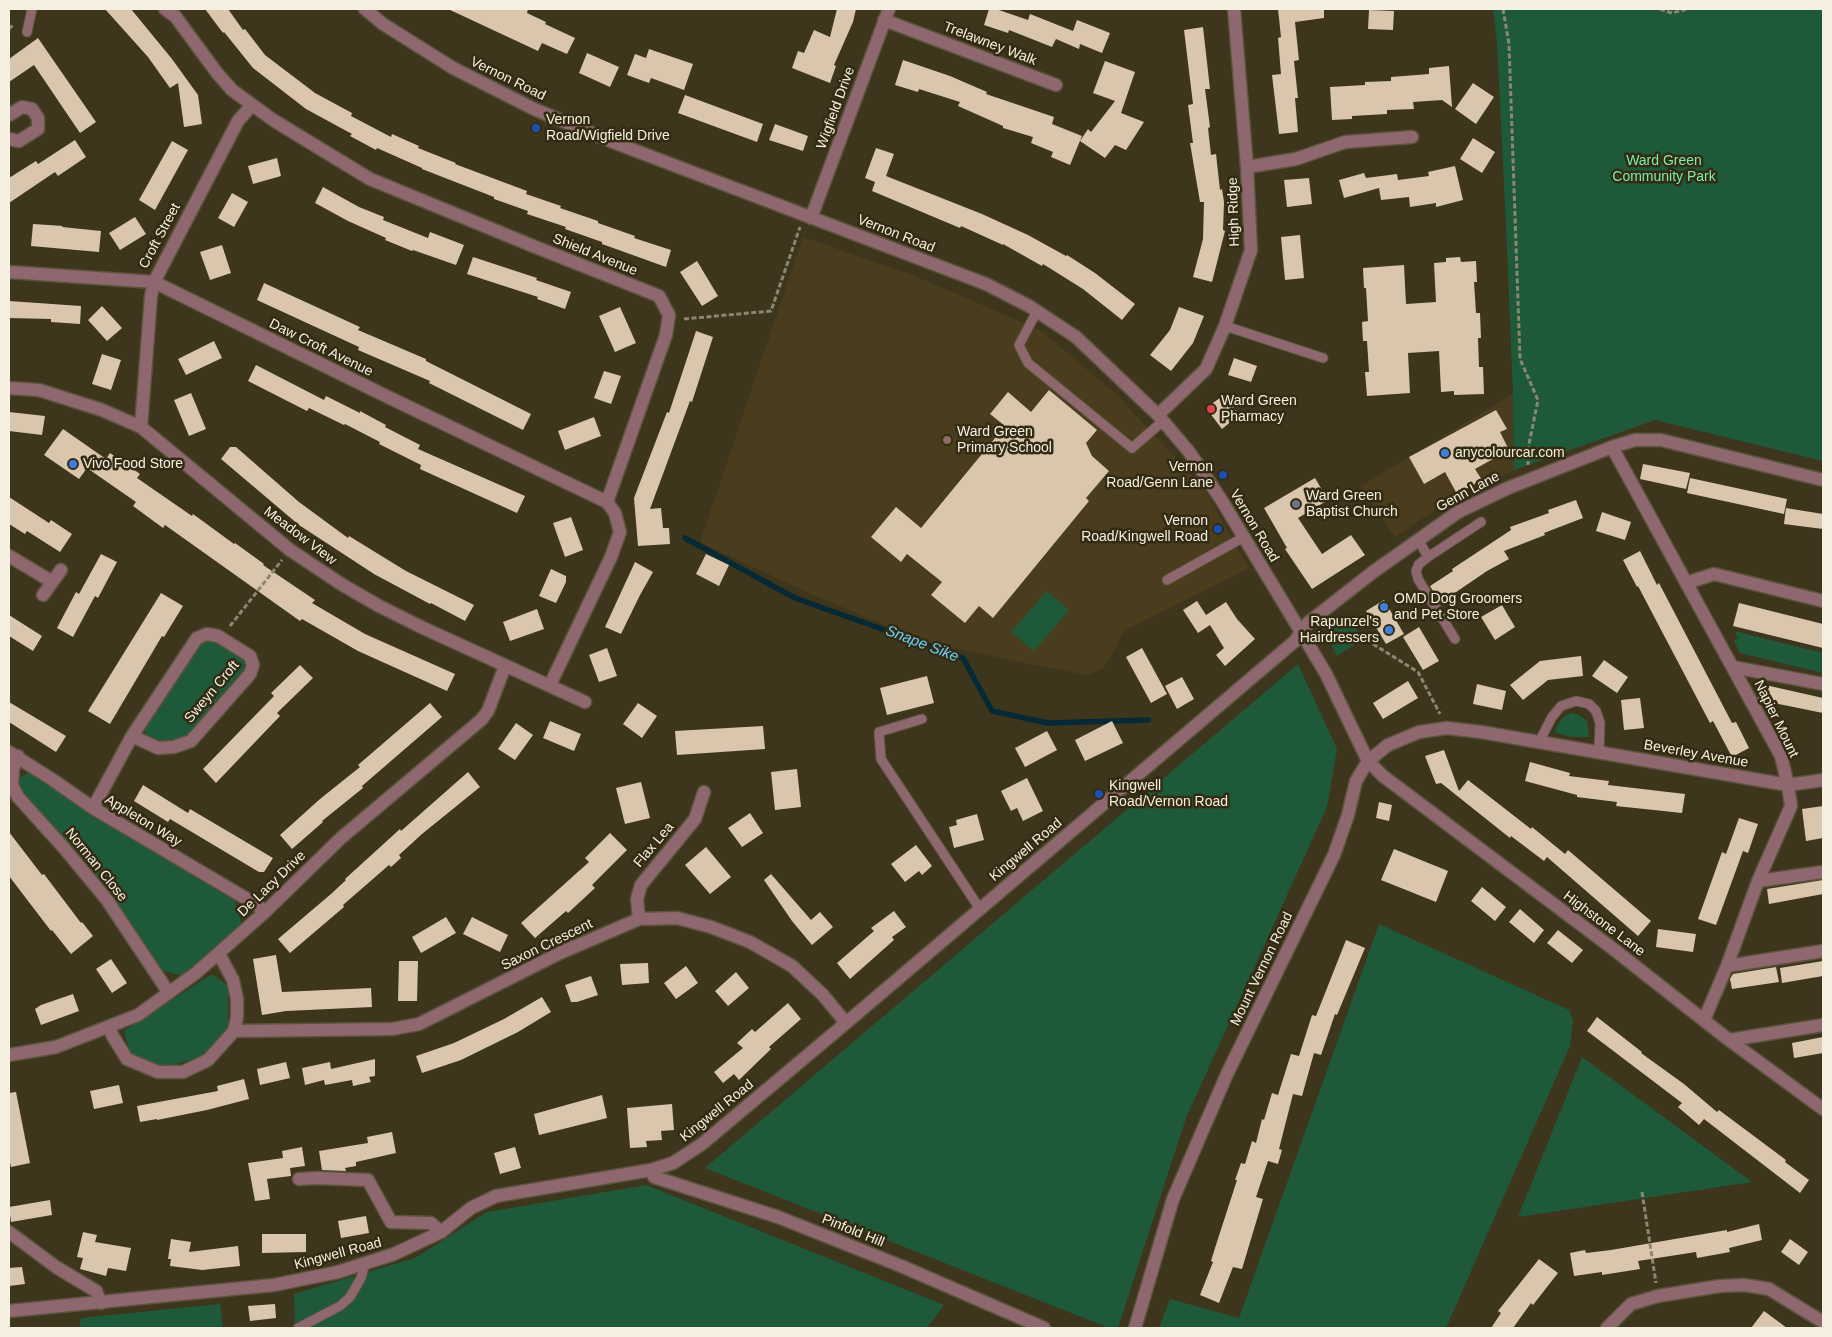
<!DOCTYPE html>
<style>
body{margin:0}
#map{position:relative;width:1832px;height:1337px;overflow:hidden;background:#3e351d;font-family:Helvetica,sans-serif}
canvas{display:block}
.frame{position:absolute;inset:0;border:10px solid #f5f0e1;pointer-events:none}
</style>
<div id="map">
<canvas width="1832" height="1337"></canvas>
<div class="frame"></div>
</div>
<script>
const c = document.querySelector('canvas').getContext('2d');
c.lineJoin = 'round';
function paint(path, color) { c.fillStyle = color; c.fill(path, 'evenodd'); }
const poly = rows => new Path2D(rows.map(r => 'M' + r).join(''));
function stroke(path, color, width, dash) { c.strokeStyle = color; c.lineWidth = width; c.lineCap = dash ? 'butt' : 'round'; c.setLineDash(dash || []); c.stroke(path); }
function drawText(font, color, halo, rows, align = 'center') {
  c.font = font + ' Helvetica,sans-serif'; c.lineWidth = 5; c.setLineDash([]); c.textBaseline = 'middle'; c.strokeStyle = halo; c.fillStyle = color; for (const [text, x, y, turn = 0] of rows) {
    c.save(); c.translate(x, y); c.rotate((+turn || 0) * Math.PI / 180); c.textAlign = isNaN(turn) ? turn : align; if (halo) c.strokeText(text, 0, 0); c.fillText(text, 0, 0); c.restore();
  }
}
paint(poly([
 [803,237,915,276,1040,330,1116,394,1203,487,1249,568,1125,630,1104,668,1087,675,1023,663,925,641,813,595,700,542],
 [1513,394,1514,470,1437,509,1395,537,1361,486]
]), '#493d1d');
paint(poly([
 [1493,9,1823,9,1823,461,1655,420,1514,470,1513,394,1506,225,1497,42],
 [1047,591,1069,610,1034,651,1011,632],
 [1349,617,1358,631,1355,644,1337,656,1330,642,1331,631],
 [1734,631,1823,653,1823,673,1740,653,1734,641,1738,638],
 [207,634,253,665,191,741,174,747,149,739,144,729],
 [1298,664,1337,749,1327,807,1186,1118,1118,1328,1109,1328,705,1168],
 [1571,713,1578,714,1587,721,1589,737,1572,737,1554,732,1562,718],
 [29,773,235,901,242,925,183,976,159,970,22,793,17,779],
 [1379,924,1569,1010,1573,1021,1570,1046,1446,1328,1159,1328,1170,1299,1239,1318],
 [212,974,228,986,228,1029,202,1057,164,1067,130,1053,124,1031],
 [1582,1057,1752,1182,1518,1217],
 [646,1185,944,1305,927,1328,295,1328,294,1294,415,1258,487,1212],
 [220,1304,223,1328,79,1328,81,1318]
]), '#1e5a39');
stroke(poly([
 [685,538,795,598,963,658,992,711,1048,723,1148,720]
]), '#062936', 5.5);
paint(poly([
 [105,9,131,9,172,59,198,95,202,124,184,127,178,83,170,88,148,57],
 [205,9,228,9,243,30,245,29,265,55,315,93,352,113,351,116,391,137,392,134,419,146,418,148,456,163,455,164,527,191,526,194,561,206,560,208,598,221,598,223,635,236,634,238,671,250,666,267,602,244,602,242,565,229,566,227,527,214,528,211,494,199,494,197,422,169,422,168,377,148,376,150,350,136,352,134,306,109,253,68,224,32,223,33],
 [448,9,528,9,527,13,546,22,545,24,575,38,567,54,542,43,538,51],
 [837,9,856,9,853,22,834,65,836,66,830,83,792,68,798,51,804,53,814,30,830,37],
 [989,9,996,9,1028,20,1030,14,1073,31,1077,20,1110,33,1102,53,1080,44,1079,49,1056,39,1052,47,1009,30,1008,33,984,25],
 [1278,9,1324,9,1324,18,1295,22,1299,60,1294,61,1298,98,1295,98,1298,132,1279,134,1272,75,1281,74,1278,38,1281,37],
 [1369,10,1394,11,1393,30,1368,29],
 [1203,27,1210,89,1205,89,1210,127,1208,128,1211,155,1216,154,1220,190,1222,189,1224,202,1223,230,1225,231,1212,282,1193,277,1203,239,1204,202,1200,202,1190,143,1193,143,1188,105,1193,104,1184,30],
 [38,38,96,122,80,133,34,65,9,82,9,59],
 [649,49,693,64,684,90,651,78,649,83,627,75,635,54,646,58],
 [587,53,619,67,610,87,579,73],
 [903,60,950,76,987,92,986,94,1054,117,1052,124,1082,136,1070,165,1051,157,1053,152,1031,143,1033,137,1003,128,1003,126,958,106,960,102,919,89,918,92,895,85],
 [1105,61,1135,72,1121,113,1144,122,1126,150,1115,145,1105,158,1080,141,1088,129,1091,132,1115,101,1093,93],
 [1449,66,1452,107,1442,100,1413,102,1414,109,1387,110,1387,114,1352,116,1352,119,1332,120,1330,87,1365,85,1365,82,1391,81,1391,77,1429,74,1429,68],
 [1473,83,1494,97,1476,124,1455,109],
 [685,95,763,124,757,142,678,113],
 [775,124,808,136,803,151,769,140],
 [1473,138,1495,152,1482,173,1460,159],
 [75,140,86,157,58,176,55,172,9,203,9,178,36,161,38,164],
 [172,141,188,150,155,210,139,200],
 [876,148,894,154,886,176,982,214,1028,235,1066,256,1067,255,1095,273,1135,304,1122,320,1083,289,1043,264,1042,266,1003,244,1003,245,961,226,960,228,872,191,875,182,865,178],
 [277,158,281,176,253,184,248,166],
 [1455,166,1463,200,1436,207,1436,203,1410,207,1409,197,1381,200,1379,188,1344,198,1339,180,1364,173,1366,178,1397,174,1398,180,1429,176,1428,172],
 [1309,178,1312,204,1287,207,1284,180],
 [323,187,359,207,384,217,383,220,428,238,430,232,464,245,456,265,413,250,412,251,385,240,386,238,348,221,315,203],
 [232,193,248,202,234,227,218,218],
 [135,217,146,234,120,250,109,233],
 [33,224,63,226,62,227,101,231,99,252,31,246],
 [1300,235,1304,278,1285,280,1281,237],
 [222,245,231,273,210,280,200,252],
 [473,257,537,278,536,280,571,292,565,309,537,299,538,297,467,274],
 [1460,257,1461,262,1476,261,1477,282,1474,282,1476,313,1480,313,1481,338,1478,338,1479,367,1483,367,1484,394,1454,395,1454,391,1441,392,1439,351,1408,353,1410,393,1367,396,1365,372,1369,372,1367,341,1363,341,1362,322,1368,321,1366,288,1364,288,1363,268,1404,265,1406,304,1436,302,1434,263,1446,262,1446,258],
 [697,261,718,296,702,306,680,272],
 [264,283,360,327,358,330,426,359,426,361,531,414,523,430,429,383,430,381,358,350,359,347,257,300],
 [9,301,81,306,80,324,51,322,51,319,9,318],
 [102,306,122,328,107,341,88,320],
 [620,307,636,343,615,352,599,316],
 [1179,307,1204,316,1193,343,1171,371,1150,355,1170,330],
 [696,331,713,337,692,402,690,401,650,509,661,508,663,528,669,528,670,544,638,546,634,498,667,412,669,413],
 [214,341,222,358,186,375,178,359],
 [102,354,121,360,111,390,92,384],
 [1234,358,1257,366,1251,382,1228,375],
 [256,365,324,400,326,396,360,413,360,411,386,425,385,427,420,445,418,449,525,496,517,513,420,469,421,465,379,444,380,442,345,424,344,425,309,408,307,411,248,381],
 [604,371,621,376,611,404,594,398],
 [1049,390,1097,430,1086,443,1092,456,1109,471,1086,498,1089,501,993,618,979,606,965,623,931,595,942,582,907,554,901,562,871,537,896,507,921,528,1005,426,990,414,1008,392,1031,412],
 [191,393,206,429,189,436,174,400],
 [1224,395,1239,415,1222,429,1206,408],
 [1496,410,1507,429,1500,432,1509,450,1475,469,1482,480,1457,494,1445,472,1424,484,1409,457],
 [9,412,45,416,42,435,9,431],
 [594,417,601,436,565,450,558,431],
 [63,429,106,459,110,453,140,474,137,478,192,516,193,514,234,544,235,543,264,564,263,565,315,600,312,603,365,634,455,674,447,691,358,651,302,619,300,621,165,525,163,528,133,506,136,502,87,468,79,479,44,455],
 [230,447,236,447,299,502,348,538,349,536,406,571,474,605,465,621,431,603,430,604,374,574,299,525,221,459],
 [1643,464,1690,473,1686,489,1640,479],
 [1315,478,1328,500,1298,518,1322,554,1351,535,1365,555,1312,589,1285,549,1287,548,1264,508],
 [1690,478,1787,499,1784,514,1687,493],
 [9,497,49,523,51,520,72,534,60,552,27,531,25,534,9,524],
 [1576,500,1583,518,1544,533,1545,535,1504,551,1509,559,1487,571,1440,603,1430,586,1453,571,1452,569,1511,530,1510,527,1549,513,1548,510],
 [1786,508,1823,514,1823,529,1784,524],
 [1602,512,1631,522,1625,540,1596,531],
 [571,517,583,550,565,557,553,523],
 [1640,551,1657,585,1659,583,1732,723,1736,722,1749,748,1732,757,1713,721,1710,723,1638,586,1637,587,1623,560],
 [101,554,117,562,98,598,95,596,73,637,57,628,76,592,79,594],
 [706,554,729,565,719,586,696,574],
 [635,562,653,572,640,595,621,634,605,627],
 [551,569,566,576,566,582,556,603,539,596],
 [161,593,183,606,164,637,162,636,110,724,88,711],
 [1384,600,1404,634,1386,644,1366,611],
 [1197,601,1206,615,1226,602,1237,619,1255,639,1225,666,1216,655,1224,648,1210,625,1198,633,1183,610],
 [1739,603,1823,624,1823,648,1733,626],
 [1502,605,1515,627,1495,640,1481,617],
 [537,609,544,629,510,641,503,622],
 [9,615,42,636,33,651,9,636],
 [1419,627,1439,661,1423,670,1403,637],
 [607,648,617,676,599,682,589,655],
 [1142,648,1167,694,1151,703,1126,657],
 [1581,656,1583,676,1548,680,1523,700,1510,685,1540,661],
 [1604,660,1628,677,1617,693,1592,676],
 [300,665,313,678,277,713,280,716,216,783,203,769,274,696,271,693],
 [927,676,934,703,887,715,880,688],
 [1182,677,1194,699,1177,709,1165,686],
 [1408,681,1418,698,1383,719,1373,703],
 [1477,684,1506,691,1502,710,1473,704],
 [1761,684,1823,698,1823,713,1759,700,1758,697],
 [1640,698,1644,728,1624,730,1621,700],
 [9,702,66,736,56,752,9,722],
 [430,703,442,717,362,786,363,788,322,821,323,822,292,849,280,835,320,799,360,767,358,765],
 [638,703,657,716,642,738,623,724],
 [550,721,581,734,574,751,543,738],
 [1112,721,1123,743,1085,761,1075,740],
 [516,723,533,735,515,760,498,749],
 [763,726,765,749,677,755,675,731],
 [1047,731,1057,750,1025,767,1015,748],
 [1444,750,1459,791,1468,780,1531,829,1532,827,1565,854,1568,850,1651,921,1638,936,1547,857,1544,861,1511,836,1510,838,1441,783,1436,784,1425,756],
 [1530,762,1570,773,1569,776,1609,781,1608,785,1685,794,1682,813,1616,806,1617,802,1577,797,1577,795,1525,781],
 [797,769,801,807,775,810,771,772],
 [468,772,480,787,422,834,399,855,401,858,391,867,389,865,343,905,344,907,290,953,278,939,331,894,346,880,345,879,400,829,401,831],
 [1027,778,1043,811,1023,821,1017,808,1011,811,1001,791],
 [641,782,650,818,625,824,616,788],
 [143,785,188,813,190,809,273,858,264,872,259,872,170,819,168,822,134,801],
 [1379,802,1392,805,1389,821,1376,818],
 [1823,806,1823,838,1806,841,1802,809],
 [750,813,763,833,742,847,728,828],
 [977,814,984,840,954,848,949,827,957,825,956,820],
 [1739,818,1758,824,1748,853,1743,851,1716,925,1698,919,1722,852,1726,854],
 [9,832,42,875,44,874,81,923,82,922,93,936,71,954,52,930,51,931,9,876],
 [610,833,627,850,592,885,595,888,568,913,566,911,535,938,521,923,589,862,585,858],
 [916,845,932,866,922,875,919,871,905,882,891,864],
 [706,847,731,877,710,894,685,865],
 [1394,849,1448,871,1436,902,1381,880],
 [771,874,811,920,820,912,833,927,812,945,792,921,764,880],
 [1823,880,1823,894,1769,904,1767,889],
 [1482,887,1506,907,1495,921,1471,901],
 [1520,909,1544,930,1534,943,1509,922],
 [894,911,906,927,892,937,894,940,850,979,837,963,874,931,871,928],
 [446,917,456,933,421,953,412,937],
 [472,917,508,935,500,952,463,934],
 [1658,929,1696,934,1693,952,1656,947],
 [1558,930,1583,950,1572,963,1547,943],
 [1346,940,1365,948,1337,1015,1335,1014,1321,1055,1314,1053,1302,1096,1293,1094,1279,1149,1282,1150,1278,1164,1268,1161,1256,1197,1263,1199,1242,1269,1233,1267,1219,1303,1200,1295,1213,1262,1211,1261,1215,1248,1237,1180,1235,1180,1241,1163,1245,1164,1252,1141,1256,1143,1262,1119,1264,1120,1272,1093,1278,1095,1291,1054,1299,1056,1312,1015,1316,1016],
 [276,955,282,992,371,988,372,1007,286,1011,262,1015,253,959],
 [111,959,127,983,112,993,96,969],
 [399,961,418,961,417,1001,398,1001],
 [1823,961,1823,976,1782,983,1780,968],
 [648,963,649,983,622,985,620,964],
 [686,966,698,983,676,999,664,983],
 [1776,967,1779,982,1732,989,1730,979,1733,974],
 [736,972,749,988,728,1006,715,991],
 [591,976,598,995,577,1002,571,1002,565,985],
 [73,994,79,1011,41,1025,35,1009,41,1005],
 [542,997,551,1012,518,1032,461,1060,422,1073,416,1056,454,1043,504,1019],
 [788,1003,801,1019,769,1047,771,1049,739,1080,734,1074,723,1083,714,1072,743,1048,737,1043,752,1029,755,1032],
 [1597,1017,1642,1052,1641,1053,1684,1084,1717,1112,1719,1110,1786,1160,1785,1162,1809,1180,1800,1193,1704,1119,1699,1125,1678,1107,1682,1103,1587,1031],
 [1823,1037,1823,1053,1794,1058,1792,1043],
 [375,1059,375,1076,369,1077,371,1082,353,1086,352,1080,325,1085,324,1080,305,1085,302,1068,330,1062,331,1069],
 [286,1062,290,1078,260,1085,257,1069],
 [244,1079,249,1099,207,1110,157,1120,157,1119,140,1122,137,1106,218,1091,217,1086],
 [119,1085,123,1103,94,1109,90,1091],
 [16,1092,30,1163,11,1167,9,1158,9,1093],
 [602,1095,607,1118,539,1135,534,1114],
 [672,1104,674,1130,661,1131,662,1140,646,1141,647,1147,630,1148,627,1108],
 [392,1132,396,1153,356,1162,356,1166,345,1168,346,1171,322,1170,319,1151,368,1143,367,1137],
 [302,1147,305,1166,290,1168,291,1176,267,1179,270,1199,255,1201,248,1163,283,1158,282,1151],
 [515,1147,521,1168,500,1174,494,1153],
 [50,1200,52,1215,11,1222,9,1207],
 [366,1216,369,1233,341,1238,338,1221],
 [1759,1224,1762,1240,1729,1248,1730,1252,1697,1258,1696,1252,1638,1261,1640,1269,1602,1275,1602,1272,1574,1276,1570,1253,1585,1250,1586,1253,1611,1250,1727,1230,1727,1232],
 [83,1232,97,1235,95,1242,131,1248,126,1271,108,1268,106,1276,80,1269,83,1258,77,1257],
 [262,1234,306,1234,306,1252,262,1253],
 [171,1239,191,1242,189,1252,238,1246,240,1266,202,1270,170,1266,171,1259,168,1259],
 [1790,1239,1808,1252,1799,1265,1781,1252],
 [1539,1259,1558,1273,1533,1305,1531,1303,1513,1328,1491,1328,1501,1313,1498,1311],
 [22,1267,25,1284,9,1286,9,1268],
 [275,1304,276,1318,250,1321,248,1306],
 [1764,1311,1787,1328,1751,1328]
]), '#d9c6ad');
const service = poly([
 [27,32,32,9],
 [1037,311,1019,345,1028,363,1132,448,1163,421],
 [1225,326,1323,358],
 [1418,539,1428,557,1419,564,1416,571,1418,579,1455,639],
 [1428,557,1481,522],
 [1167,580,1244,537],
 [922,719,879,732,881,759,980,909],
 [1539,742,1552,717,1561,706,1576,701,1589,704,1596,711,1600,723,1599,752],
 [298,1328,340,1306,350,1297,361,1278,365,1263]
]);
const minor = poly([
 [165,9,175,16,217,73,232,90,273,120,370,179,533,246,659,296,669,315,666,335,607,502],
 [884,20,1056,85],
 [9,115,22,107,32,109,38,118,38,129,19,141,9,139],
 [1247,167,1296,159,1345,142,1412,137],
 [811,218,889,9],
 [9,272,154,282,390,398,607,502,615,513,620,532,611,557,550,685],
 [9,388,39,390,102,410,141,427,290,550,341,584,379,606,421,627,585,702],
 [1158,415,1206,369,1225,326,1251,250,1247,167,1234,9],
 [141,427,151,296,154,282,238,121,252,105],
 [1612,447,1781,756,1788,785,1791,806,1758,881,1727,966,1704,1020],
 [9,556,51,581],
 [1686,583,1714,574,1823,601],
 [43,595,61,570],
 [1301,632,1309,622,1373,572,1458,512,1508,488,1612,447,1635,440,1661,440,1823,480],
 [1733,667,1823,684],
 [9,752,53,780,93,808,257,905,265,912],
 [18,756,13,769,12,785,18,797,64,848,107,900,169,993],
 [1823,780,1788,785,1481,732,1447,728,1419,732,1388,745,1368,761,1383,776,1612,948,1729,1040,1823,1109],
 [93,808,132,736,197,638,207,634,218,636,250,656,253,665,250,674,191,741,174,747,158,748,132,736],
 [1758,881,1823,872],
 [639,919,637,899,641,885,695,819,704,792],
 [219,954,233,980,237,999,237,1017,234,1031,392,1029,419,1024,560,953,639,919,677,918,711,927,750,942,792,966,823,995,846,1023],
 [1727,966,1823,951],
 [110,1027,112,1035,127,1059,158,1072,183,1072,208,1060,234,1031],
 [1729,1040,1823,1025],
 [9,1055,56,1047,138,1015,196,973,265,912,341,838,481,720,488,711,505,666],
 [651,1170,654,1177,778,1217,901,1266,1044,1328],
 [299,1179,318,1178,368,1180,391,1222,431,1223,441,1232],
 [9,1232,56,1267,96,1291,101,1303],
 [1607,1328,1631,1304,1658,1296,1720,1286,1744,1285,1769,1289,1823,1322]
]);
const tertiary = poly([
 [365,9,383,24,453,68,534,109,618,144,986,284,1029,306,1076,337,1158,415,1190,453,1222,501,1301,632,1326,674,1368,761,1356,781,1348,815,1334,855,1227,1074,1173,1199,1135,1328],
 [9,1311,274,1285,338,1272,394,1254,441,1232,471,1208,496,1196,651,1170,673,1163,702,1144,846,1023,1295,641,1301,632]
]);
stroke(service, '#5b533c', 11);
stroke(minor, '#5b533c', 15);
stroke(tertiary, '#5b533c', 15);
stroke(poly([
 [1503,9,1509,44,1520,359,1538,400,1529,444,1528,465],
 [1660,9,1672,13,1687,9],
 [9,29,14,24],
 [684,319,771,311,800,227],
 [230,626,282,560],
 [1373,644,1418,672,1440,714],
 [1642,1192,1656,1283]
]), '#8d8671', 3, [5, 2.5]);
stroke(service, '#8e676f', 9);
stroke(minor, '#8e676f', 12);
stroke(tertiary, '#8e676f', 12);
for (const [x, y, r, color] of [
 [536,128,5,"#1a4fb4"],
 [1211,409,5,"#e0444e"],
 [947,440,5,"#8d6e63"],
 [1445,453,5,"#3f7fe0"],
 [73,464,5,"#3f7fe0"],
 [1223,475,5,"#1a4fb4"],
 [1296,504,5,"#6b7280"],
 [1218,529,5,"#1a4fb4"],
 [1384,607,5,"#3f7fe0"],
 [1389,630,5,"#3f7fe0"],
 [1099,794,5,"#1a4fb4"]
]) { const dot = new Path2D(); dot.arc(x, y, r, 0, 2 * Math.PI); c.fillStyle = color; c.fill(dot); stroke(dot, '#342b13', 2); }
drawText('14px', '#f5f0e1', '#342b13', [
 ["Trelawney Walk",990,44,21],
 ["Vernon Road",508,79,26],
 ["Wigfield Drive",836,108,-70],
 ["High Ridge",1234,212,-92],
 ["Vernon Road",896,234,21],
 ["Croft Street",160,236,-62],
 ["Shield Avenue",595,255,22],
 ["Daw Croft Avenue",321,348,26],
 ["Genn Lane",1468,492,-28],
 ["Vernon Road",1254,526,59],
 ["Meadow View",300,536,37],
 ["Sweyn Croft",212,692,-50],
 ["Napier Mount",1776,719,64],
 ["Beverley Avenue",1696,754,10],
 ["Appleton Way",143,821,31],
 ["Flax Lea",654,845,-50],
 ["Kingwell Road",1026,850,-40],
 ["Norman Close",96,865,51],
 ["De Lacy Drive",272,884,-44],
 ["Highstone Lane",1604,924,37],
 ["Saxon Crescent",547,945,-26],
 ["Mount Vernon Road",1262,969,-64],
 ["Kingwell Road",717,1111,-39],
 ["Pinfold Hill",853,1231,22],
 ["Kingwell Road",338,1254,-15]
]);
drawText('14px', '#f5f0e1', '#342b13', [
 ["Vernon",546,120],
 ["Road/Wigfield Drive",546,136],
 ["Ward Green",1221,401],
 ["Pharmacy",1221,417],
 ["Ward Green",957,432],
 ["Primary School",957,448],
 ["anycolourcar.com",1455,453],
 ["Vivo Food Store",83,464],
 ["Vernon",1213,467,"right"],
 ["Road/Genn Lane",1213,483,"right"],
 ["Ward Green",1306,496],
 ["Baptist Church",1306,512],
 ["Vernon",1208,521,"right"],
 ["Road/Kingwell Road",1208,537,"right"],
 ["OMD Dog Groomers",1394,599],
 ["and Pet Store",1394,615],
 ["Rapunzel's",1379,622,"right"],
 ["Hairdressers",1379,638,"right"],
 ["Kingwell",1109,786],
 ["Road/Vernon Road",1109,802]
], 'left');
drawText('14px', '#7beeaa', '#342b13', [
 ["Ward Green",1664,161],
 ["Community Park",1664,177]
]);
drawText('italic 15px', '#68d3fd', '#342b13', [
 ["Snape Sike",922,644,21]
]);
</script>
